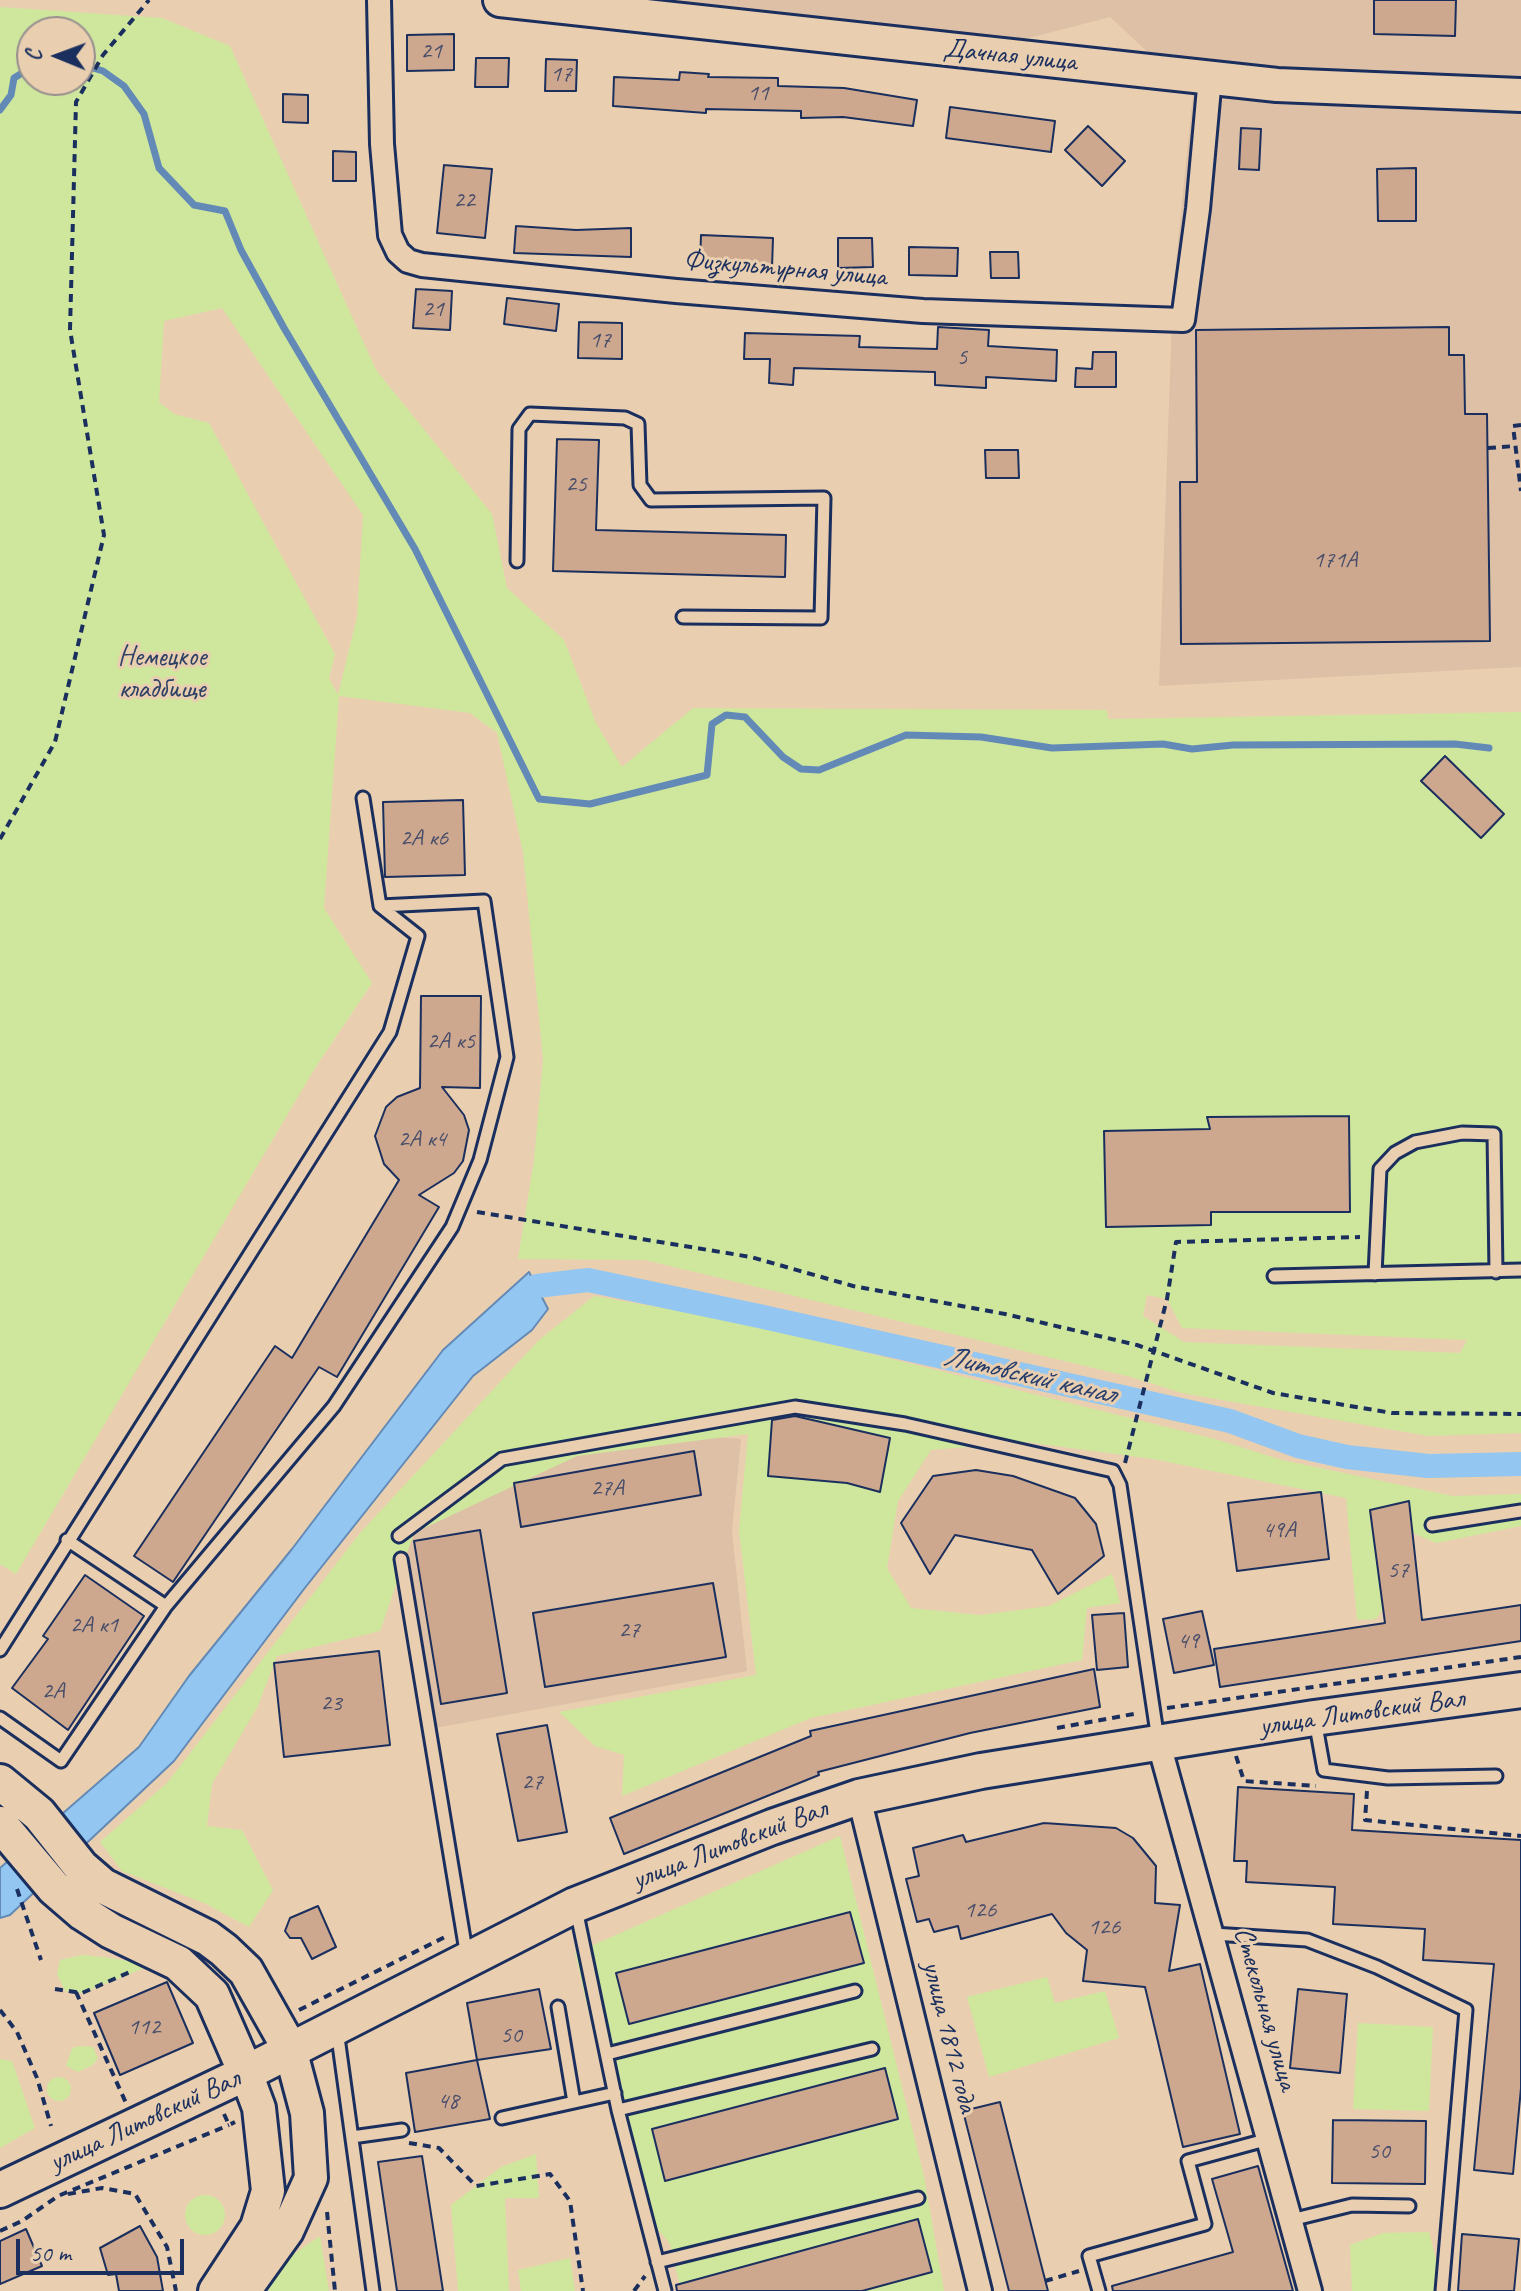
<!DOCTYPE html>
<meta charset="utf-8">
<style>
body{margin:0}
#map{position:relative;width:1521px;height:2291px;overflow:hidden;background:#e9cfb0;font-family:Caveat,sans-serif}
canvas{display:block}
.north{position:absolute;left:16px;top:16px;width:80px;height:80px;box-sizing:border-box;background:#e9cfb0;border:2px solid #978f8f;border-radius:50%;rotate:271deg;font-size:22px;font-weight:700;line-height:32px;text-align:center;color:#1b2f5e}
.north::after{content:'';display:block;margin:auto;width:28px;height:36px;background:#1b2f5e;clip-path:polygon(50% 0,100% 100%,50% 72%,0 100%)}
.scale{position:absolute;left:16px;top:2239px;width:168px;height:36px;box-sizing:border-box;border:4px solid #1b2f5e;border-top:0;padding-left:10px;font-size:24px;line-height:28px;white-space:nowrap;color:#1b2f5e;-webkit-text-stroke:6px #e9cfb0;paint-order:stroke}
</style>
<div id="map">
<canvas width="1521" height="2291"></canvas>
<div class="north">С</div>
<div class="scale">50 m</div>
</div>
<script>
const c = document.querySelector('canvas').getContext('2d');
c.lineJoin = 'round';
function paint(path, color) { c.fillStyle = color; c.fill(path, 'evenodd'); }
const poly = rows => new Path2D(rows.map(r => 'M' + r).join(''));
function stroke(path, color, width, dash) { c.strokeStyle = color; c.lineWidth = width; c.lineCap = dash ? 'butt' : 'round'; c.setLineDash(dash || []); c.stroke(path); }
function drawText(font, color, halo, rows, align = 'center') {
  c.font = font + ' Caveat,sans-serif'; c.lineWidth = 6; c.setLineDash([]); c.textBaseline = 'middle'; c.strokeStyle = halo; c.fillStyle = color; for (const [text, x, y, turn = 0] of rows) {
    c.save(); c.translate(x, y); c.rotate((+turn || 0) * Math.PI / 180); c.textAlign = isNaN(turn) ? turn : align; if (halo) c.strokeText(text, 0, 0); c.fillText(text, 0, 0); c.restore();
  }
}
paint(poly([
 [541,0,1521,0,1521,667,1159,686,1173,291,1193,94,1110,17,1002,45],
 [706,1436,741,1439,732,1531,747,1671,435,1728,401,1516,497,1446]
]), '#ddc0a5');
paint(poly([
 [0,7,162,18,230,46,376,370,492,514,507,588,564,640,596,723,622,767,693,708,1107,710,1108,719,1521,712,1521,1433,1428,1436,1182,1393,1131,1377,645,1260,518,1259,534,1160,543,1060,523,852,497,733,470,713,339,696,324,908,372,983,315,1068,16,1574,0,1564],
 [32,32,80,32,80,80,32,80],
 [222,308,363,515,357,617,338,695,329,678,335,654,209,423,174,414,159,402,164,321],
 [1147,1295,1167,1299,1182,1328,1467,1340,1460,1353,1184,1342,1143,1316],
 [594,1296,742,1322,1215,1439,1282,1460,1453,1496,1521,1494,1521,1526,1436,1543,1413,1533,1409,1502,1371,1510,1383,1609,1376,1619,1357,1620,1346,1498,1153,1459,1026,1442,931,1450,898,1501,887,1568,911,1608,980,1615,1049,1606,1112,1574,1120,1603,1087,1608,1082,1660,811,1718,622,1796,624,1755,595,1746,559,1712,756,1675,739,1530,748,1434,577,1456,414,1533,380,1631,277,1656,258,1706,212,1784,207,1826,242,1830,273,1890,249,1927,206,1904,122,1871,100,1842,167,1783,360,1533,539,1340],
 [840,1836,924,2176,944,2291,681,2291,670,2244,632,2198,575,1953],
 [82,1955,104,1957,152,1965,82,1993,65,1991,57,1974,60,1960],
 [1047,1977,1055,2003,1105,1991,1119,2038,989,2077,967,1997],
 [1358,2023,1433,2027,1429,2111,1353,2109],
 [80,2046,93,2047,98,2058,93,2065,78,2072,66,2066,72,2048],
 [0,2059,12,2061,35,2128,0,2148],
 '47 2089a12 12 0 1 1 24 0a12 12 0 1 1-24 0Z',
 [536,2154,539,2198,505,2198,509,2291,458,2291,451,2205,501,2167],
 '185 2215a20 20 0 1 1 40 0a20 20 0 1 1-40 0Z',
 [1429,2232,1444,2291,1352,2291,1350,2245,1383,2233],
 [320,2236,329,2291,267,2291,292,2255],
 [570,2258,575,2291,521,2291,518,2270]
]), '#cfe79d');
const water = poly([
 [529,1272,548,1309,532,1330,473,1376,304,1589,174,1761,10,1915,0,1918,0,1868,139,1747,189,1676,292,1549,443,1350,529,1272]
]);
paint(water, '#93c6f0');
stroke(water, '#638ab6', 2);
stroke(poly([
 [80,64,103,71,124,86,144,114,159,168,194,205,225,211,241,250,284,328,415,549,539,799,590,804,707,775,712,724,726,715,745,717,783,757,801,769,819,770,906,735,981,737,1052,748,1163,744,1192,749,1233,745,1455,744,1489,748],
 [0,110,11,95,14,78,32,67]
]), '#638ab6', 7);
stroke(poly([
 [537,1286,588,1280,759,1316,1230,1421,1298,1446,1347,1457,1428,1466,1521,1464]
]), '#93c6f0', 24);
const building = poly([
 [1374,0,1456,0,1455,36,1374,34,1374,0],
 [454,34,454,70,407,71,407,35,454,34],
 [476,58,509,58,508,87,475,87,476,58],
 [546,59,577,60,576,91,545,91,546,59],
 [680,72,709,74,708,77,778,78,778,86,844,88,917,100,913,126,843,117,801,118,801,111,706,109,706,113,613,106,614,77,679,80,680,72],
 [283,94,308,95,308,123,283,122,283,94],
 [950,107,1055,121,1051,152,946,138,950,107],
 [1088,126,1125,161,1102,186,1065,150,1088,126],
 [1241,128,1261,129,1259,170,1239,169,1241,128],
 [333,151,356,152,356,181,333,181,333,151],
 [444,165,492,169,485,238,437,233,444,165],
 [1416,168,1416,221,1378,221,1377,169,1416,168],
 [516,226,576,230,631,228,631,257,514,253,516,226],
 [701,235,773,238,772,268,700,264,701,235],
 [838,238,872,238,873,267,838,268,838,238],
 [909,247,958,248,957,276,909,275,909,247],
 [990,252,1018,252,1019,278,991,278,990,252],
 [416,289,452,291,450,330,413,328,416,289],
 [507,298,559,304,556,331,504,324,507,298],
 [579,322,622,323,622,359,578,358,579,322],
 [938,327,989,330,988,346,1057,350,1056,381,986,377,986,388,935,385,935,372,794,368,793,385,769,383,770,359,744,359,745,333,860,336,859,347,937,349,938,327],
 [1449,327,1449,355,1464,355,1465,414,1487,414,1490,641,1181,644,1180,482,1197,482,1196,330,1449,327],
 [1093,352,1116,352,1116,387,1075,387,1076,368,1092,369,1093,352],
 [557,439,599,440,596,530,786,535,785,577,553,571,557,439],
 [985,450,1018,450,1019,478,986,478,985,450],
 [1445,756,1504,814,1481,838,1421,781,1445,756],
 [463,800,465,875,385,877,383,802,463,800],
 [421,996,481,996,480,1088,442,1087,464,1115,469,1130,463,1161,454,1173,419,1195,439,1207,337,1377,319,1367,173,1582,134,1556,275,1346,292,1358,399,1180,384,1164,375,1136,386,1107,397,1097,420,1088,421,996],
 [1349,1116,1350,1212,1211,1212,1211,1225,1106,1227,1104,1131,1210,1129,1207,1117,1349,1116],
 [795,1416,890,1438,880,1492,847,1483,768,1476,772,1420,795,1416],
 [694,1451,701,1495,521,1527,514,1483,694,1451],
 [976,1470,1013,1476,1075,1498,1096,1524,1104,1556,1058,1594,1032,1550,955,1535,930,1574,901,1523,933,1476,976,1470],
 [1321,1492,1329,1559,1237,1571,1228,1503,1321,1492],
 [1409,1501,1422,1620,1521,1605,1521,1641,1220,1687,1214,1649,1385,1623,1370,1510,1409,1501],
 [480,1530,507,1693,441,1704,414,1541,480,1530],
 [85,1575,144,1616,68,1730,12,1688,48,1639,43,1636,85,1575],
 [713,1583,726,1657,545,1687,533,1613,713,1583],
 [1202,1611,1214,1665,1174,1673,1163,1619,1202,1611],
 [1124,1613,1128,1667,1097,1670,1092,1615,1124,1613],
 [379,1651,390,1745,284,1757,274,1663,379,1651],
 [1094,1669,1100,1707,970,1733,818,1772,819,1775,624,1854,610,1818,811,1736,810,1731,1094,1669],
 [547,1725,567,1832,518,1841,497,1734,547,1725],
 [1238,1787,1354,1794,1352,1830,1521,1840,1521,2088,1513,2174,1474,2170,1494,1964,1423,1960,1425,1929,1333,1924,1335,1887,1246,1882,1247,1861,1234,1861,1238,1787],
 [1044,1823,1116,1828,1133,1838,1156,1866,1155,1903,1180,1905,1169,1971,1200,1964,1240,2134,1183,2147,1145,1987,1083,1981,1087,1950,1066,1933,1052,1914,961,1939,958,1926,934,1932,929,1919,917,1922,906,1879,919,1876,913,1848,963,1835,966,1842,1044,1823],
 [318,1906,336,1947,312,1959,301,1938,290,1938,285,1931,290,1918,318,1906],
 [850,1912,864,1963,629,2024,616,1973,850,1912],
 [167,1982,193,2043,120,2075,94,2013,167,1982],
 [539,1989,551,2049,477,2060,467,2003,539,1989],
 [1298,1989,1347,1994,1340,2073,1290,2068,1298,1989],
 [477,2060,490,2119,415,2132,406,2073,477,2060],
 [885,2068,898,2119,665,2181,652,2129,885,2068],
 [1000,2102,1041,2264,1048,2291,1009,2291,963,2111,1000,2102],
 [1333,2120,1426,2121,1425,2184,1332,2183,1333,2120],
 [422,2156,443,2291,397,2291,378,2162,422,2156],
 [1258,2166,1293,2291,1113,2291,1112,2286,1233,2252,1212,2179,1258,2166],
 [918,2219,932,2272,862,2291,677,2291,676,2285,918,2219],
 [140,2226,157,2257,163,2291,119,2291,116,2274,108,2275,100,2248,140,2226],
 [26,2229,42,2266,0,2284,0,2241,26,2229],
 [1462,2234,1519,2239,1514,2291,1458,2291,1462,2234]
]);
paint(building, '#cda88e');
stroke(building, '#1b2f5e', 2);
const lane = poly([
 [517,561,519,429,530,414,625,418,638,424,640,485,651,500,824,498,821,618,683,617],
 [1375,1274,1380,1169,1395,1153,1415,1142,1462,1133,1494,1134,1496,1272],
 [1274,1276,1521,1270],
 [1432,1525,1521,1511],
 [399,1536,502,1459,795,1407,905,1424,1113,1471,1120,1485,1158,1740],
 [67,1540,166,1606],
 [401,1559,467,1957],
 [0,1650,390,1032,418,936,380,906,363,798],
 [0,1718,61,1761,166,1606,334,1406,452,1227,480,1160,507,1057,484,901,380,906],
 [1315,1720,1324,1770,1388,1778,1496,1776],
 [576,1909,618,2110,665,2291],
 [1213,1934,1307,1940,1377,1967,1466,2010,1442,2291],
 [558,2007,574,2102],
 [337,2030,373,2291],
 [607,2054,855,1991],
 [618,2110,872,2049],
 [502,2118,615,2093],
 [352,2137,402,2130],
 [1291,2220,1352,2205,1409,2206],
 [657,2262,918,2198],
 [1099,2291,1089,2256,1205,2224,1188,2161,1269,2139]
]);
const street = poly([
 [379,0,382,144,390,235,398,252,408,261,422,265,676,291,923,311,1183,320,1198,209,1210,77],
 [1159,1744,1310,2291],
 [859,1797,980,2291]
]);
const secondary = poly([
 [500,0,1277,85,1521,95],
 [215,2291,257,2227,268,2191,259,2108,246,2073],
 [244,2291,287,2231,311,2178,307,2113,290,2049]
]);
const primary = poly([
 [0,1782,39,1814,81,1867,103,1886,208,1938,224,1950,246,1971,290,2049],
 [0,1824,54,1888,83,1913,111,1931,178,1963,212,1995,246,2073],
 [0,2190,246,2073,575,1905,772,1827,859,1797,981,1771,1314,1718,1521,1690]
]);
stroke(lane, '#1b2f5e', 17);
stroke(street, '#1b2f5e', 28);
stroke(secondary, '#1b2f5e', 38);
stroke(primary, '#1b2f5e', 40);
stroke(poly([
 [1521,425,1513,426,1521,491],
 [1488,448,1515,446],
 [0,839,55,742,104,535,70,330,76,102,103,55,149,0],
 [477,1212,751,1257,853,1286,1005,1314,1137,1345,1273,1393,1392,1413,1521,1414],
 [1125,1463,1167,1299,1176,1242,1360,1237],
 [1167,1708,1521,1657],
 [1057,1728,1139,1713],
 [1236,1756,1244,1781,1316,1786],
 [1367,1791,1365,1820,1521,1836],
 [17,1889,41,1960],
 [55,1989,82,1993,130,1972],
 [76,1992,126,2103],
 [0,2010,17,2032,37,2078,51,2126],
 [299,2010,445,1937],
 [224,2114,229,2125,235,2122],
 [409,2143,439,2148,476,2186,550,2174,570,2201,583,2291],
 [68,2194,102,2188,135,2194,167,2247,176,2291],
 [327,2212,335,2291],
 [0,2231,22,2221,58,2196,229,2125],
 [1045,2281,1079,2271],
 [634,2291,645,2276]
]), '#1b2f5e', 4, [8, 6]);
stroke(lane, '#e9cfb0', 11);
stroke(street, '#e9cfb0', 22);
stroke(secondary, '#e9cfb0', 32);
stroke(primary, '#e9cfb0', 34);
drawText('24px', '#484d6a', null, [
 ["21",431,52],
 ["17",561,75],
 ["11",758,94],
 ["22",464,201],
 ["21",433,310],
 ["17",600,341],
 ["5",962,358],
 ["25",576,485],
 ["171А",1335,561],
 ["2А к6",424,839],
 ["2А к5",451,1042],
 ["2А к4",422,1140],
 ["27А",607,1489],
 ["49А",1279,1531],
 ["57",1398,1571],
 ["2А к1",94,1626],
 ["27",629,1631],
 ["49",1188,1642],
 ["2А",53,1692],
 ["23",331,1704],
 ["27",532,1783],
 ["126",980,1911],
 ["126",1104,1928],
 ["112",144,2028],
 ["50",511,2036],
 ["48",448,2102],
 ["50",1379,2152]
]);
drawText('28px', '#1b2f5e', '#e9cfb0', [
 ["Дачная улица",1010,56,6],
 ["Физкультурная улица",785,269,5],
 ["улица Литовский Вал",1362,1713,-8],
 ["улица Литовский Вал",730,1845,-21],
 ["Стекольная улица",1265,2009,74],
 ["улица 1812 года",949,2037,76],
 ["улица Литовский Вал",145,2121,-25]
]);
drawText('28px', '#2d4164', '#e9cfb0', [
 ["Немецкое",162,658],
 ["кладбище",162,690]
]);
drawText('italic 30px', '#273e6d', '#e9cfb0', [
 ["Литовский канал",1029,1376,13]
]);
</script>
